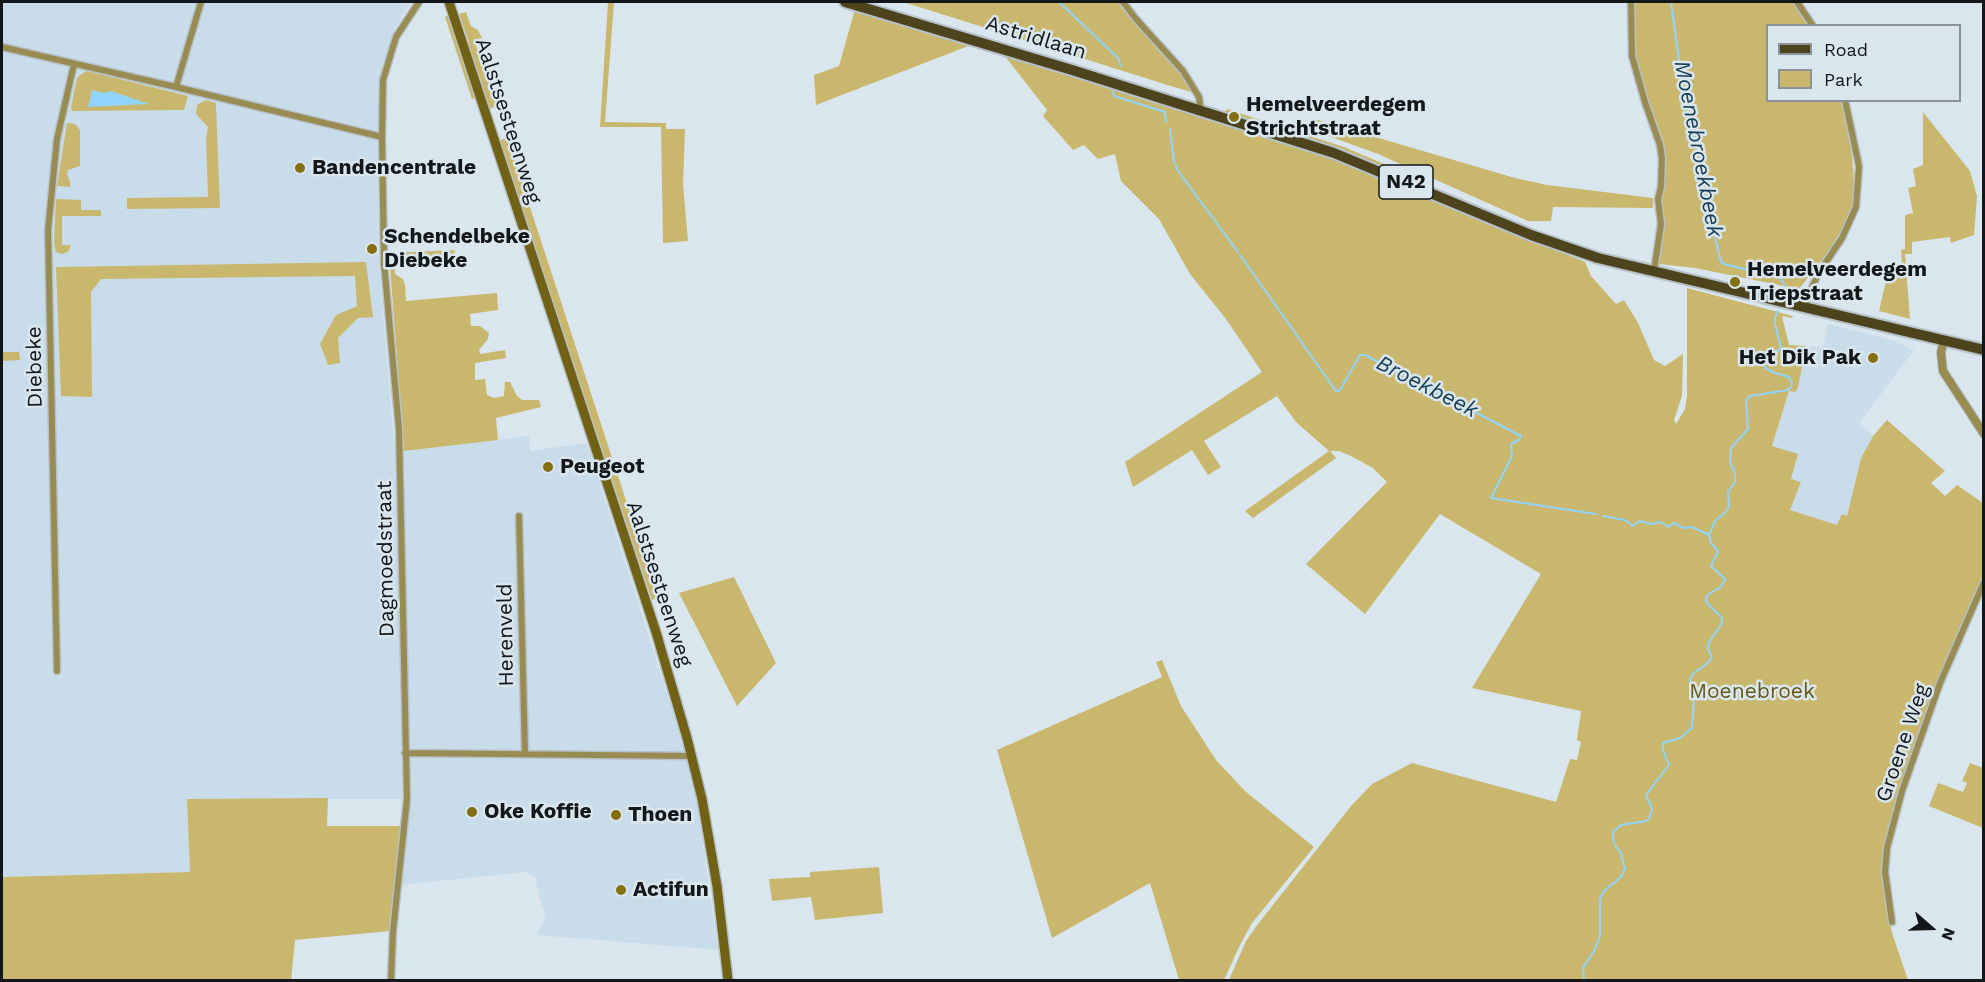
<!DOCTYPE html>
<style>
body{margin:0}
#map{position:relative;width:1985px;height:982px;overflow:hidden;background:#dae6ee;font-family:"Work Sans",sans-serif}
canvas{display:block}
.frame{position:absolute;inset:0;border:3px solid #131719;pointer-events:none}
.legend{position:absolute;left:1766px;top:24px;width:195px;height:78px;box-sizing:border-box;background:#dae6ee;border:2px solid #8a9399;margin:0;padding:8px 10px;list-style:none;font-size:18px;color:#131719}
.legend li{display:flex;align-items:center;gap:12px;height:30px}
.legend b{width:30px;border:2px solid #8a9399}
.north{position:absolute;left:1901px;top:898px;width:60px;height:60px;-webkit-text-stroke:4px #dae6ee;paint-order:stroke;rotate:110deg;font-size:16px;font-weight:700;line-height:24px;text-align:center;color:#131719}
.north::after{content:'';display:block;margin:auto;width:21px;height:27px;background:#131719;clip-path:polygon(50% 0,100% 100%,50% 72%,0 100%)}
</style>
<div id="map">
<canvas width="1985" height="982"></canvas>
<div class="frame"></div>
<ul class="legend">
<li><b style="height:8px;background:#4d441d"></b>Road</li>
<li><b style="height:16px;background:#c9b76d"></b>Park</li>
</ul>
<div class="north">N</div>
</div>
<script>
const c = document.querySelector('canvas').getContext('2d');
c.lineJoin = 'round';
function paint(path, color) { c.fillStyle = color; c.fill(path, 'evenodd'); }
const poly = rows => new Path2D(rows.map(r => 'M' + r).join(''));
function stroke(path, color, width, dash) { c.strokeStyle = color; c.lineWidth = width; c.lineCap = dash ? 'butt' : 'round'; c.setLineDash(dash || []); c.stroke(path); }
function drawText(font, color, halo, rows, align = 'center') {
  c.font = font + ' "Work Sans",sans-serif'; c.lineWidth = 5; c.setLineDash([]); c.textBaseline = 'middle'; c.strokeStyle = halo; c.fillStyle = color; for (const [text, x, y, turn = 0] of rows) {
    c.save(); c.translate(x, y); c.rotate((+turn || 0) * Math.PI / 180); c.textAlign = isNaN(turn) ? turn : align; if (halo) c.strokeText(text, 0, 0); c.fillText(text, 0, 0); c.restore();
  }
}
paint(poly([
 [2,2,410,2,395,29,380,78,377,142,379,264,395,456,398,534,402,799,187,799,190,872,2,877],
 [1828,324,1895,341,1914,350,1859,423,1873,436,1861,458,1847,516,1837,525,1789,510,1801,482,1791,479,1772,446,1789,391,1798,388,1806,346,1823,348],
 [529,436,530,451,587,443,682,741,696,796,718,950,537,935,546,915,540,899,535,877,525,872,400,885,410,800,404,451]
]), '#c9dce9');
paint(poly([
 [608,2,614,2,605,122,666,123,666,129,685,129,683,184,688,241,663,243,661,127,600,127],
 [903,2,1118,2,1125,12,1174,66,1193,91,1191,92,1174,87],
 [1634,2,1792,2,1809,25,1768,26,1768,100,1842,101,1852,156,1855,193,1850,214,1842,229,1828,252,1799,289,1695,268,1659,264,1664,226,1662,198,1665,164,1662,140,1641,83,1634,51],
 [855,9,971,45,816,105,814,75,839,66],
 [466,12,471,26,478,30,482,38,474,40,497,106,489,109,484,95,472,99,445,17,451,14,461,45,469,42,459,14],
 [1004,55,1208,118,1344,163,1585,262,1591,276,1616,304,1624,300,1638,323,1654,360,1665,366,1683,354,1682,396,1674,420,1676,424,1685,409,1687,395,1687,288,1793,316,1792,318,1782,316,1789,345,1806,346,1798,388,1795,392,1789,391,1772,446,1798,454,1791,479,1801,482,1790,510,1837,525,1842,514,1847,516,1861,458,1873,436,1887,420,1945,471,1931,483,1945,496,1957,485,1983,503,1983,576,1954,645,1899,792,1884,883,1892,933,1908,980,1229,980,1246,941,1258,924,1351,806,1372,784,1412,763,1556,802,1570,759,1577,760,1581,742,1577,740,1581,711,1472,688,1541,574,1440,514,1365,614,1306,564,1387,482,1373,468,1351,456,1339,451,1330,451,1336,458,1253,518,1245,511,1329,451,1296,422,1277,396,1204,441,1221,467,1208,475,1192,450,1133,487,1125,462,1262,372,1226,319,1190,274,1159,219,1121,181,1115,154,1098,159,1084,145,1073,150,1043,116,1047,110],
 [87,71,188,96,184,110,72,111,71,107,77,78,80,75],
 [206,100,216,103,216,105,220,208,127,209,127,198,208,197,206,139,208,127,196,114,197,105],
 [1227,109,1344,147,1396,169,1394,173,1224,114],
 [1923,112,1970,171,1977,196,1974,235,1951,243,1950,237,1912,242,1912,254,1905,254,1910,319,1879,311,1886,281,1895,267,1902,267,1901,250,1905,249,1905,215,1913,213,1908,188,1916,186,1913,169,1923,165],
 [1314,119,1515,178,1547,185,1653,198,1653,208,1553,207,1551,221,1528,221,1378,154,1312,130],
 [67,123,75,124,80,130,80,166,68,170,67,174,70,182,70,187,57,186],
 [507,137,658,598,652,600,499,141],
 [56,199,81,200,81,210,101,210,101,216,62,216,62,245,71,245,68,252,62,254,56,252,54,244],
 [455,250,453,258,404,257,394,261,395,274,403,279,405,285,406,301,497,293,498,310,470,314,471,326,480,326,489,333,488,339,479,350,480,354,505,350,506,358,475,363,475,380,485,379,487,395,494,398,504,396,505,382,510,382,517,396,522,400,539,400,541,407,496,418,498,440,404,451,389,253],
 [366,262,373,317,358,318,338,338,340,363,328,365,320,344,336,315,357,306,355,276,101,279,91,292,92,397,61,396,56,267],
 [2,352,19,352,20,360,2,361],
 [734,577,776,663,737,706,679,593],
 [1162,660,1181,706,1216,760,1245,791,1314,847,1252,923,1240,945,1224,980,1179,980,1150,883,1052,938,997,750,1162,677,1156,662],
 [1970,763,1983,768,1983,828,1929,806,1938,783,1963,792,1967,783,1962,781],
 [328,798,327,826,400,826,390,931,295,940,291,980,2,980,2,877,190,872,187,799],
 [879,867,883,913,815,920,811,897,772,901,769,879,810,877,810,872]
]), '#c9b76d');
paint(poly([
 [92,90,103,93,111,91,149,104,88,107]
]), '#90d4fe');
stroke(poly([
 [1059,2,1118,58,1121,66],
 [1671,2,1681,75,1690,91,1687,109,1702,165,1709,212,1721,262,1724,264,1780,278,1785,286],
 [1113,92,1114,96,1165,112,1166,122],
 [1170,129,1174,161,1178,171,1238,252],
 [1240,255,1336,391,1340,390,1360,355,1365,355,1521,436,1519,440,1511,444,1512,456,1491,498,1596,514],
 [1603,516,1625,520,1633,526,1639,521,1651,524,1660,522,1669,527,1674,523,1684,528,1692,527,1709,535],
 [1584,980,1583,968,1594,951,1600,936,1600,899,1603,892,1621,877,1625,868,1620,851,1616,847,1613,839,1613,832,1621,825,1646,821,1649,819,1652,809,1646,795,1669,765,1663,750,1663,743,1680,738,1692,728,1694,699,1690,679,1693,674,1709,662,1712,657,1708,649,1709,642,1722,623,1722,618,1706,602,1707,595,1721,587,1725,579,1711,566,1718,551,1711,543,1709,535,1715,521,1726,512,1729,506,1728,492,1735,482,1735,474,1730,462,1731,448,1748,429,1746,400,1750,396,1788,390,1791,387,1792,383,1789,377,1775,373,1765,368,1764,365,1770,356,1781,348,1775,324,1775,318,1778,311]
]), '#90d4fe', 2);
const minor = poly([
 [1123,2,1136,19,1183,71,1199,97,1201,112],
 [1631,2,1632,56,1645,102,1660,145,1662,159,1661,187,1658,199,1661,224,1654,271],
 [1797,2,1813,26],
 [2,47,176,87,382,137],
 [176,87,201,2],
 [1804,306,1818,274,1842,238,1856,207,1859,166,1845,100],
 [519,516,525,753],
 [57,671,48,230,57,139,74,64],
 [405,753,692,756],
 [1892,922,1885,872,1887,848,1902,791,1940,683,1984,582],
 [391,980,393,931,407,799,399,429,384,263,382,137,383,80,396,37,419,2]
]);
const tertiary = poly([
 [1944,340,1941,352,1943,371,1984,434]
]);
const secondary = poly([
 [449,2,656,632,687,738,702,799,717,886,728,980]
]);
const primary = poly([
 [845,2,1072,70,1334,153,1531,235,1598,258,1984,350]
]);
stroke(minor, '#b6c1c8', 9);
stroke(tertiary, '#b6c1c8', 10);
stroke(secondary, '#b6c1c8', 12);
stroke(primary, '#b6c1c8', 14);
stroke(minor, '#998c53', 6);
stroke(tertiary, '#998c53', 8);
stroke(secondary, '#716114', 9);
stroke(primary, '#4d441d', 10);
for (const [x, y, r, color] of [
 [1234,117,6,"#847010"],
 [300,168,6,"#847010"],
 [372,249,6,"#847010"],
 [1735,282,6,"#847010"],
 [1873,358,6,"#847010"],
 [548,467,6,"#847010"],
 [472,812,6,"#847010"],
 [616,815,6,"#847010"],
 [621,890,6,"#847010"]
]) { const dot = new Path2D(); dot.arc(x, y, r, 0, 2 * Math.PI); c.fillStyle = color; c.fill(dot); stroke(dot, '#dae6ee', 2); }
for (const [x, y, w] of [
 [1406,182,54]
]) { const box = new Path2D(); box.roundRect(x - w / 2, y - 17, w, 34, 4.5); c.fillStyle = '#dae6ee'; c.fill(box); stroke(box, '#131719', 1.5); }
drawText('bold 20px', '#131719', null, [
 ["N42",1406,182]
]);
drawText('21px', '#131719', '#dae6ee', [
 ["Astridlaan",1036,38,17],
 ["Aalstsesteenweg",508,121,72],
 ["Diebeke",35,367,-91],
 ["Dagmoedstraat",386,559,-91],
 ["Aalstsesteenweg",659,584,72],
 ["Herenveld",506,635,-91],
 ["Groene Weg",1903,743,-71]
]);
drawText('bold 21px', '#131719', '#dae6ee', [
 ["Hemelveerdegem",1246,105],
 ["Strichtstraat",1246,129],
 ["Bandencentrale",312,168],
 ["Schendelbeke",384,237],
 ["Diebeke",384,261],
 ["Hemelveerdegem",1747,270],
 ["Triepstraat",1747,294],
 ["Het Dik Pak",1861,358,"right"],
 ["Peugeot",560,467],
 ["Oke Koffie",484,812],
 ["Thoen",628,815],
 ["Actifun",633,890]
], 'left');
drawText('21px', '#665714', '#dae6ee', [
 ["Moenebroek",1752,692]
]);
drawText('italic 22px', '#193f54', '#dae6ee', [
 ["Moenebroekbeek",1698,149,79],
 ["Broekbeek",1427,387,27]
]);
</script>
